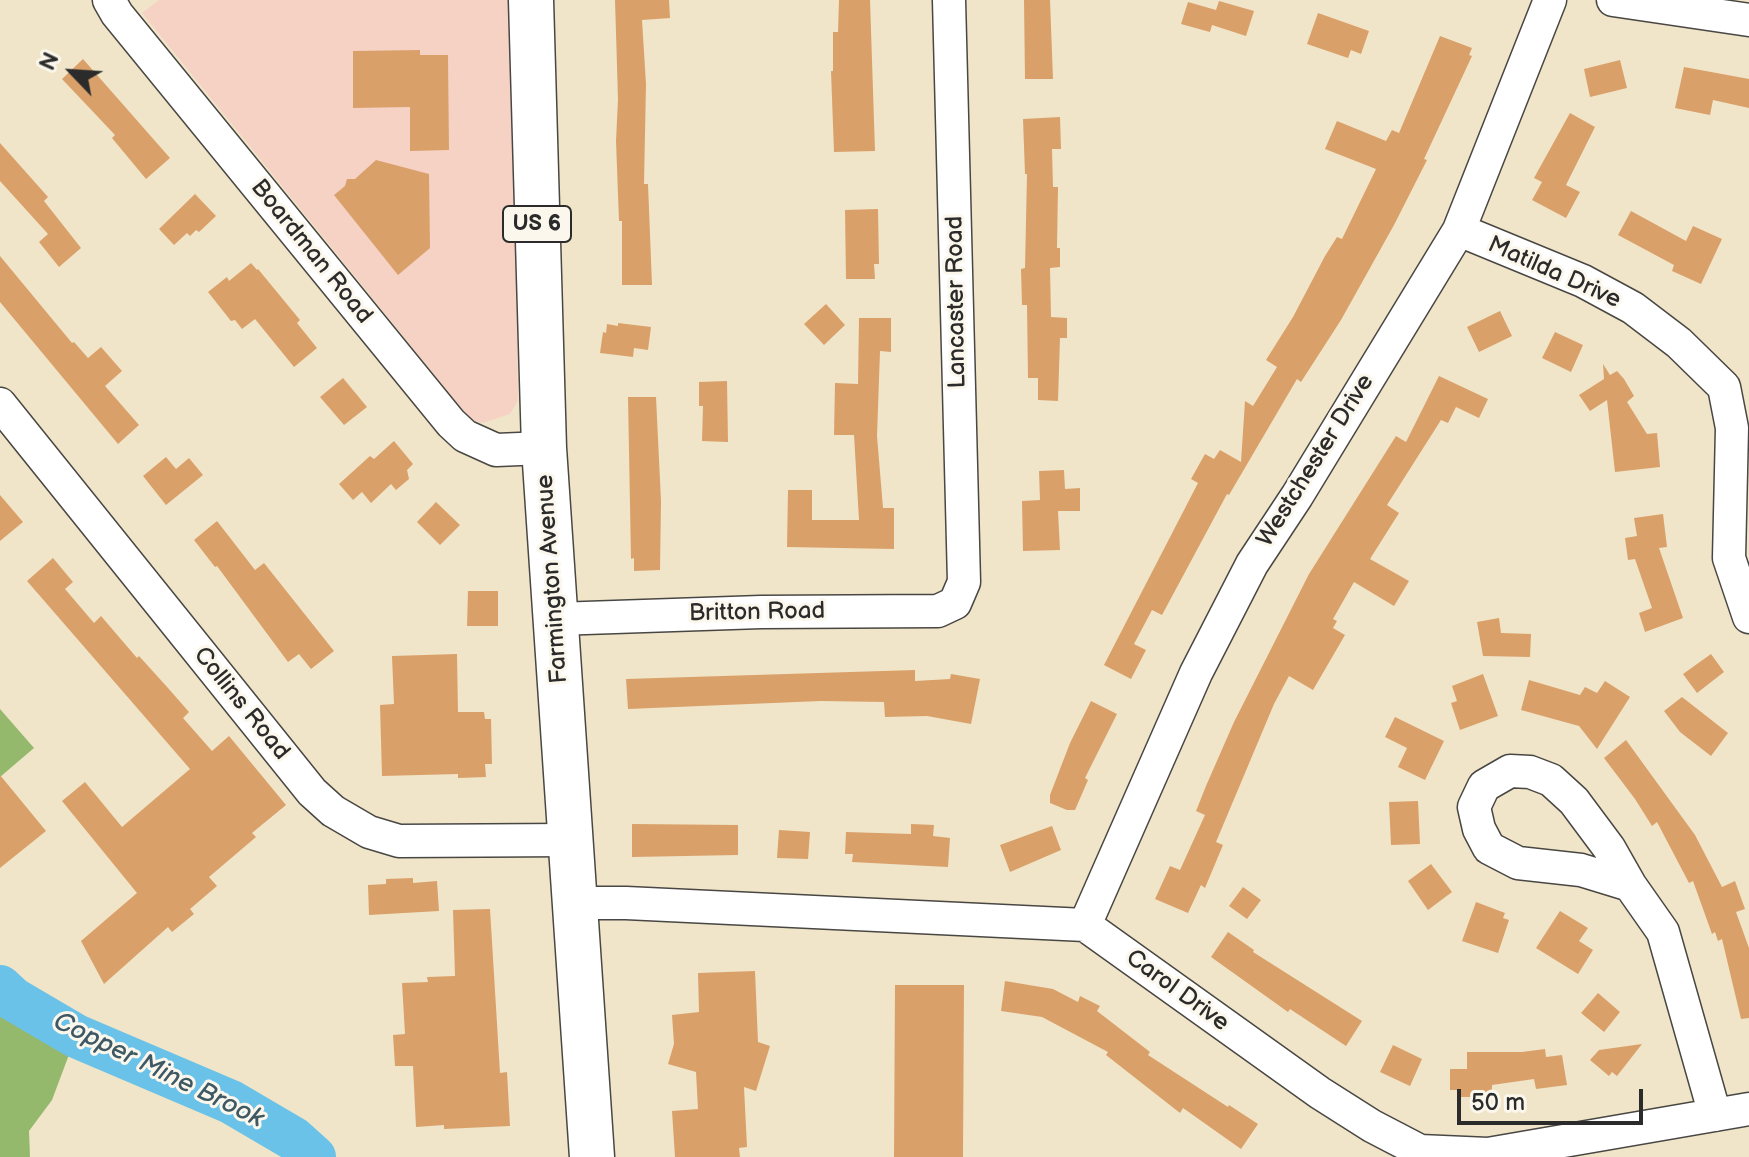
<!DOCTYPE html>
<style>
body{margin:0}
#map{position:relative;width:1749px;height:1157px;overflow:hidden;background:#f0e5c8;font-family:"Balsamiq Sans",sans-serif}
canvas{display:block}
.north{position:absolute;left:32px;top:32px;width:80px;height:80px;-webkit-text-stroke:6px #fbf7ec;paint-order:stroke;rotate:295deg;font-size:22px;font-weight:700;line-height:32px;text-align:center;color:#2b2b2b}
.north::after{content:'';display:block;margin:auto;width:28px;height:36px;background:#2b2b2b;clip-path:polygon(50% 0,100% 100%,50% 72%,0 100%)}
.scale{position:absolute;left:1457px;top:1089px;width:186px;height:36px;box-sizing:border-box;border:4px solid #2b2b2b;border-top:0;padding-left:10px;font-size:24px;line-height:28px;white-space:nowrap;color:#2b2b2b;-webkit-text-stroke:6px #fbf7ec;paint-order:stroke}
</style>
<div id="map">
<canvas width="1749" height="1157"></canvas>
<div class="north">N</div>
<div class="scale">50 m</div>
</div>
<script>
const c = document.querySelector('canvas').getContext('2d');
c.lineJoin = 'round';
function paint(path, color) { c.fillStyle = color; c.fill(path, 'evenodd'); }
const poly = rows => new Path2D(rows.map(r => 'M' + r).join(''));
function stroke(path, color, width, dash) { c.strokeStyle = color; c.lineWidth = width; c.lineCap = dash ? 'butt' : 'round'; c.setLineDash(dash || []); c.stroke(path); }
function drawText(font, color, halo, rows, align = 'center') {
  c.font = font + ' "Balsamiq Sans",sans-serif'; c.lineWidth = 6; c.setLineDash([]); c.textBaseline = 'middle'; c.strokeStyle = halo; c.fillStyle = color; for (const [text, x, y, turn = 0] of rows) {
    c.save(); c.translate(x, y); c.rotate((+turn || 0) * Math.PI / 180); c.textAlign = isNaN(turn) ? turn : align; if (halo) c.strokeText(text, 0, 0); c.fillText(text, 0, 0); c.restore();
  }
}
paint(poly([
 [159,0,513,0,518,401,510,414,483,423,471,420,142,13]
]), '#f6d2c5');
paint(poly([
 [0,709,34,748,0,777],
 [0,987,13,999,76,1036,52,1100,29,1131,30,1157,0,1157]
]), '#94b86c');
stroke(poly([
 [0,987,13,999,76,1036,231,1102,294,1139,314,1157]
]), '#6bc2e8', 44);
paint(poly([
 [615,0,669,0,670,18,642,20,646,84,644,184,648,184,652,285,622,285,622,221,619,221,616,141,618,99],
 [839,0,870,0,875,151,834,152,831,71,833,71,833,32,838,32],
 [1024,0,1050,0,1053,79,1025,79],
 [1219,1,1254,11,1246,36,1212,25,1210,32,1181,24,1188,2,1216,10],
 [1318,13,1369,31,1361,54,1351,50,1348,58,1307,44],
 [1440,36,1472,48,1469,55,1472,56,1424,159,1427,160,1394,225,1341,320,1301,382,1297,379,1229,495,1227,494,1162,615,1152,610,1134,644,1146,650,1131,679,1104,665,1198,483,1191,479,1205,454,1214,459,1220,450,1241,462,1245,401,1253,406,1277,367,1266,360,1293,317,1325,256,1337,237,1342,239,1376,169,1325,149,1337,121,1386,141,1392,130,1399,133],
 [420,50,420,55,448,55,449,150,410,151,410,107,353,108,353,51],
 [83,59,170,158,146,179,112,138,115,135,62,79],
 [1620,60,1627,88,1590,97,1584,69],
 [1684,67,1749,79,1749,108,1713,100,1710,115,1675,108],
 [1570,113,1595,127,1566,185,1580,192,1566,218,1532,200,1542,182,1534,178],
 [1060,117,1061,149,1052,149,1053,187,1058,187,1057,248,1060,248,1060,267,1050,268,1051,317,1067,318,1067,338,1060,338,1058,401,1038,400,1038,378,1028,378,1027,305,1022,305,1021,269,1025,268,1027,174,1025,174,1023,119],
 [0,143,48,197,44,201,81,248,59,267,39,242,48,234,0,181],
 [376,160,429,174,430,248,398,275,334,195,345,186,347,179,355,179],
 [195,194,216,216,199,232,196,230,190,236,187,233,174,245,159,229],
 [878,209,879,264,874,264,875,279,846,279,845,210],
 [1631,211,1686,241,1693,226,1722,239,1701,284,1672,271,1674,265,1618,235],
 [0,256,72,343,74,342,88,358,101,347,122,371,105,386,139,425,118,444,0,302],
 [251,263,257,270,258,269,300,320,297,323,317,348,294,367,255,319,242,329,235,320,231,321,208,292,227,277,229,281],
 [826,304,845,325,824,345,804,324],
 [1500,311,1512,336,1479,352,1467,327],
 [859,318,891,318,891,352,880,351,877,436,883,508,894,508,894,549,787,547,788,490,812,490,812,520,859,520,854,435,834,435,835,383,858,384],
 [618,323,651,327,648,350,634,348,633,357,600,353,603,332,606,333,607,324,618,326],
 [1555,332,1583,345,1571,372,1542,358],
 [1603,364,1610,375,1617,371,1624,379,1634,396,1627,402,1647,434,1657,433,1660,467,1615,472,1607,400,1590,411,1579,395,1604,379],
 [1439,376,1488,399,1479,418,1456,407,1448,423,1441,420,1387,505,1399,513,1370,559,1409,581,1394,606,1354,582,1333,619,1337,621,1333,628,1345,635,1313,690,1289,676,1274,704,1216,842,1223,845,1205,888,1201,885,1188,913,1155,899,1170,866,1180,870,1205,815,1196,811,1206,786,1234,722,1309,574,1396,436,1406,442],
 [343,378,367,407,344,425,320,397],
 [727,381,728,442,702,441,703,406,699,406,699,382],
 [628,397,656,397,661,501,660,570,634,571,634,558,631,559],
 [394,441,413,464,407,470,409,479,396,490,391,484,371,503,362,492,353,500,339,484,370,456,374,459],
 [166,457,176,469,189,458,203,475,166,505,143,476],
 [1064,470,1065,489,1080,488,1080,511,1058,511,1060,550,1023,551,1022,501,1040,500,1039,471],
 [0,495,23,522,0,541],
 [436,502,460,525,440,545,417,522],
 [1663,514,1667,547,1659,548,1683,618,1645,632,1639,613,1652,608,1635,559,1628,560,1625,538,1637,536,1634,518],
 [217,521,255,570,264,563,334,651,311,669,299,654,288,662,217,566,215,567,194,540],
 [53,558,73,582,65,589,94,623,101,616,137,658,139,656,168,688,189,712,183,718,212,751,229,736,286,805,252,833,256,837,209,877,217,886,190,909,194,914,172,932,168,927,104,984,81,941,137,893,62,801,85,782,122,827,190,769,27,581],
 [468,591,498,591,498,626,467,626],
 [1499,618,1501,633,1531,634,1530,657,1483,656,1477,622],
 [457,654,458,712,484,712,485,719,491,719,492,764,485,764,486,777,458,778,458,774,382,776,380,705,394,704,392,656],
 [1711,654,1724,672,1697,693,1683,674],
 [915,670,915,681,950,679,951,674,980,679,971,724,927,716,885,717,884,702,821,701,628,709,626,679],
 [1483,674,1498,716,1460,730,1451,703,1457,701,1452,686],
 [1529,680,1580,695,1585,687,1597,693,1605,681,1630,697,1597,749,1579,726,1521,710],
 [1682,697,1728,733,1711,756,1680,732,1664,711],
 [1091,701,1117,714,1085,778,1088,780,1075,810,1067,810,1050,803,1050,795,1070,743],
 [1395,717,1444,741,1425,780,1398,767,1407,748,1385,737],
 [1626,740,1695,835,1722,887,1735,881,1745,909,1736,912,1749,948,1749,1018,1741,1019,1722,939,1718,941,1715,932,1712,934,1693,881,1689,883,1657,822,1652,826,1635,799,1604,758],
 [0,775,46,831,0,868],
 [1418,801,1420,844,1391,845,1389,802],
 [632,824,738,825,738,855,632,857],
 [911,824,934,825,933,836,950,838,948,867,852,862,853,854,845,854,846,832,911,834],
 [1052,826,1061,850,1010,872,1000,845],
 [779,830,810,832,808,859,777,858],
 [1431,864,1452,892,1428,910,1408,881],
 [413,878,413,883,437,881,439,911,369,915,368,885,386,884,386,879],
 [1243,887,1261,900,1247,919,1229,906],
 [1476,902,1505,913,1503,918,1509,920,1498,953,1462,941],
 [490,909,500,1073,507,1072,510,1126,444,1129,444,1125,416,1127,413,1066,395,1066,393,1035,405,1034,402,983,428,982,427,977,455,976,453,910],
 [1560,911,1588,928,1579,941,1593,950,1578,974,1536,948],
 [1228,932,1254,950,1253,952,1362,1021,1346,1046,1290,1009,1288,1012,1211,957],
 [755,971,758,1042,770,1046,756,1091,744,1087,747,1147,739,1148,740,1157,675,1157,672,1111,698,1109,696,1072,668,1064,674,1044,672,1015,699,1012,698,973],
 [1005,981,1053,989,1078,1002,1080,996,1100,1006,1097,1011,1150,1052,1148,1055,1228,1107,1229,1105,1258,1124,1241,1149,1183,1108,1180,1113,1106,1055,1108,1052,1042,1017,1001,1011],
 [895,985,964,985,963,1157,894,1157],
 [1598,993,1620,1012,1604,1032,1581,1013],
 [1642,1044,1617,1076,1612,1072,1609,1076,1590,1060,1599,1050],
 [1393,1045,1422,1059,1410,1086,1380,1072],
 [1545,1049,1546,1057,1562,1055,1567,1085,1536,1089,1534,1079,1492,1085,1492,1097,1459,1097,1459,1090,1450,1090,1450,1069,1467,1069,1467,1052,1522,1052]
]), '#daa06a');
const minor = poly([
 [109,0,117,14,451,423,465,436,496,450,544,448],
 [1613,0,1749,20],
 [1459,230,1583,281,1633,308,1679,343,1724,387,1732,428,1729,558,1749,617],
 [0,404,312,792,333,811,369,832,399,841,569,840],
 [556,619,761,612,938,611,955,603,964,582,949,0],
 [1630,885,1581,870,1518,863,1489,848,1479,829,1474,807,1484,786,1510,771,1530,772,1551,780,1574,801,1609,848,1630,885,1663,932,1715,1115],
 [573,903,626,903,1085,925,1320,1093,1372,1126,1420,1151,1488,1154,1749,1109],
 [1085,925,1196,673,1252,564,1297,496,1459,230,1550,0]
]);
const highway = poly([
 [531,0,544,448,592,1157]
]);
stroke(minor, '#494743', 35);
stroke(highway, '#494743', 47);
stroke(minor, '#fff', 32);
stroke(highway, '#fff', 44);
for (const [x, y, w] of [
 [537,224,68]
]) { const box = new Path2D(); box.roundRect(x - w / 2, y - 18, w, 36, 6); c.fillStyle = '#fbf7ec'; c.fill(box); stroke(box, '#2b2b2b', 2); }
drawText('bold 22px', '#2b2b2b', null, [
 ["US 6",537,224]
]);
drawText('24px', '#2b2b2b', '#fbf7ec', [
 ["Boardman Road",311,252,51],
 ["Matilda Drive",1554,273,24],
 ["Lancaster Road",957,302,-91],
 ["Westchester Drive",1316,461,-58],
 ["Farmington Avenue",553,579,-94],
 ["Britton Road",757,613,-1],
 ["Collins Road",241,704,51],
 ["Carol Drive",1177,991,36]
]);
drawText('italic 26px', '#3e5864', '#fbf7ec', [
 ["Copper Mine Brook",158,1071,26]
]);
</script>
